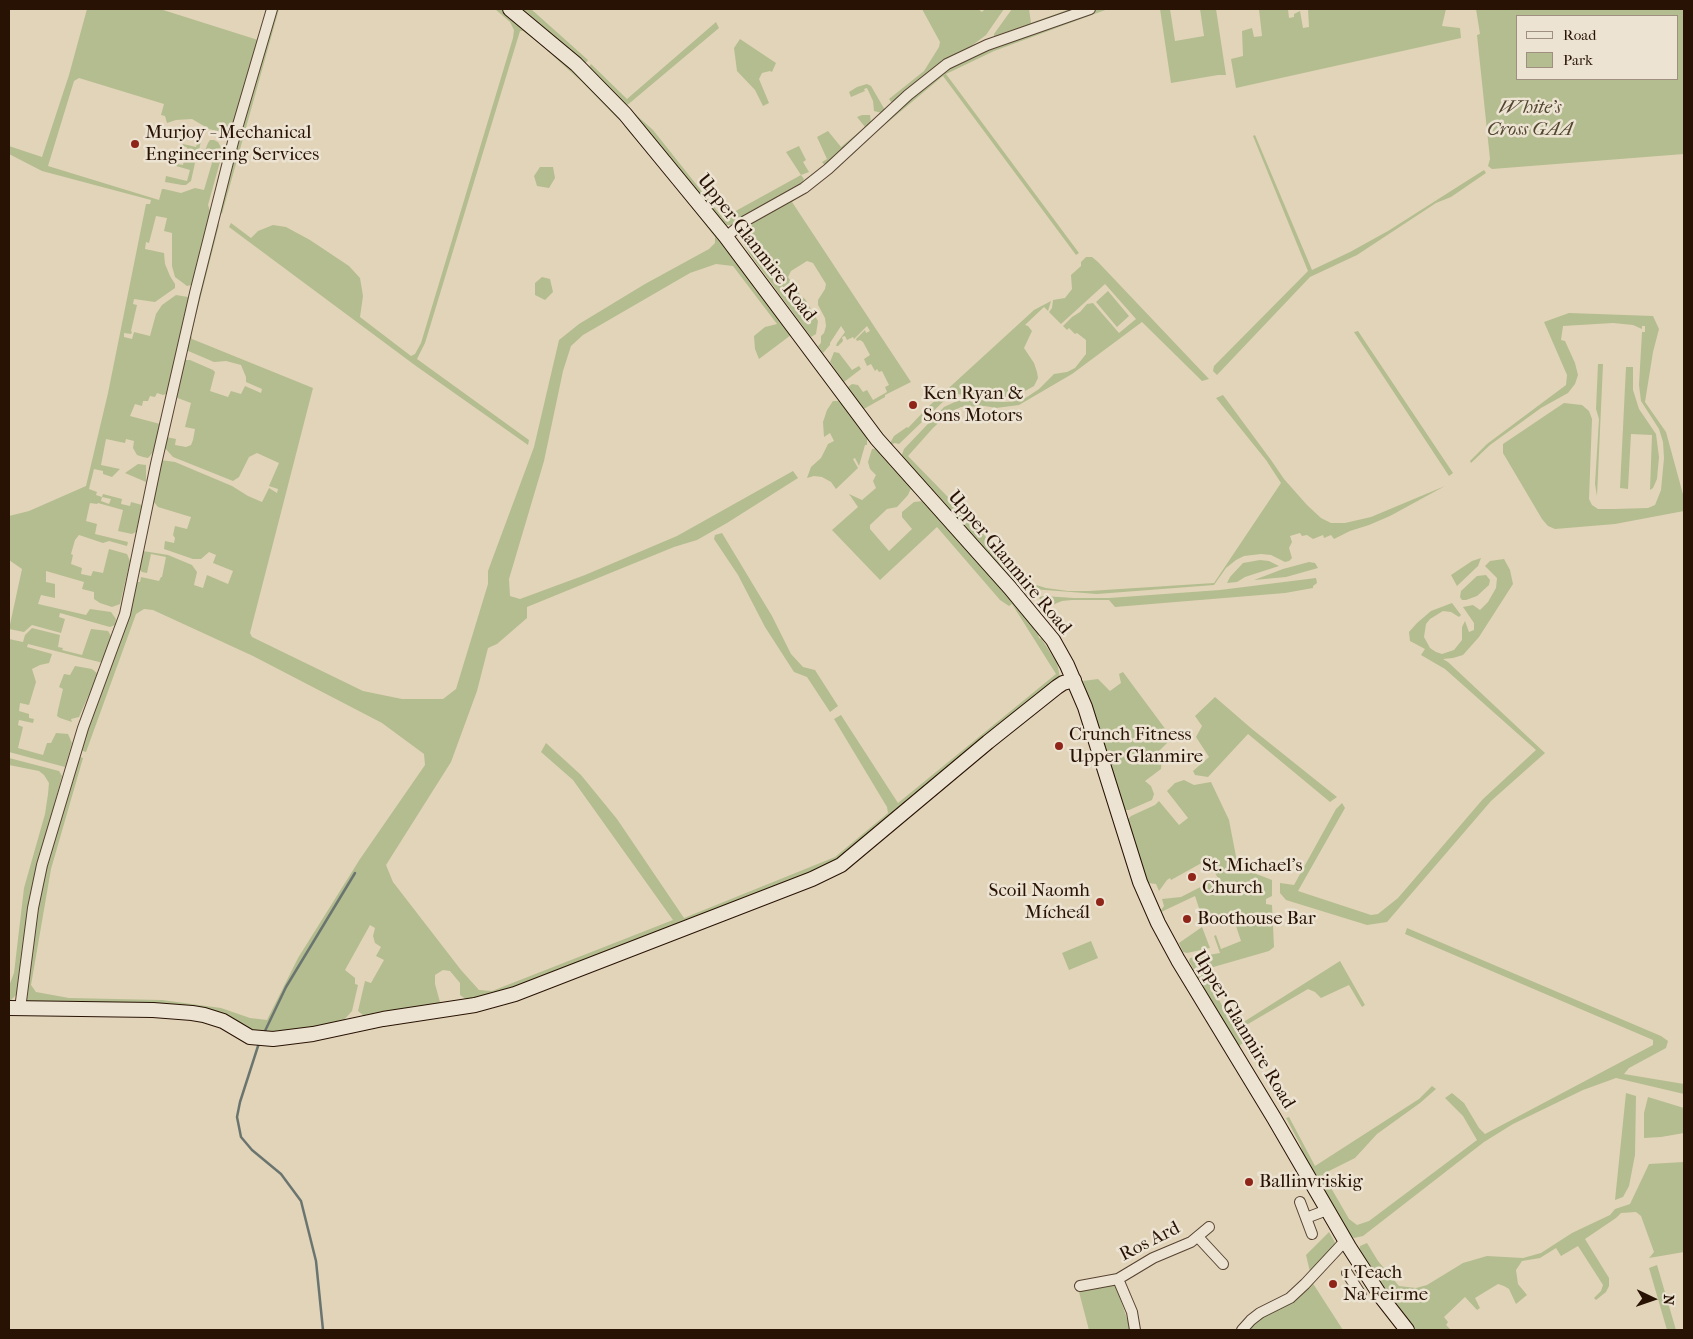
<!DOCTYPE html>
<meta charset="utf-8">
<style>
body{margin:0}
#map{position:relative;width:1693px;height:1339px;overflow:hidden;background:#e2d4b9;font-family:"IM FELL French Canon",serif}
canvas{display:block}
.frame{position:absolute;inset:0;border:10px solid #281204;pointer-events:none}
.legend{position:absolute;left:1516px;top:15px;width:162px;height:65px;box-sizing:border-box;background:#ece3d2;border:1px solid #9e8f80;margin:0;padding:6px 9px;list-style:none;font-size:15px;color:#281204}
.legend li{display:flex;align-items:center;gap:10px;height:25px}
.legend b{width:25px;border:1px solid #9e8f80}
.north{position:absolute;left:1628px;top:1274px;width:50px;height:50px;-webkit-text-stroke:4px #ece3d2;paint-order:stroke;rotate:93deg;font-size:14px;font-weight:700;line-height:20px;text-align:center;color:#281204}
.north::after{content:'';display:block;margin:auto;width:18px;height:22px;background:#281204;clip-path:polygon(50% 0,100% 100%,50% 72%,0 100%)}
</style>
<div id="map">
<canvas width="1693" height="1339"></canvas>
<div class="frame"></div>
<ul class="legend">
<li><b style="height:6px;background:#ece3d2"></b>Road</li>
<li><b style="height:14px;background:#b4bd8f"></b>Park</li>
</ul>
<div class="north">N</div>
</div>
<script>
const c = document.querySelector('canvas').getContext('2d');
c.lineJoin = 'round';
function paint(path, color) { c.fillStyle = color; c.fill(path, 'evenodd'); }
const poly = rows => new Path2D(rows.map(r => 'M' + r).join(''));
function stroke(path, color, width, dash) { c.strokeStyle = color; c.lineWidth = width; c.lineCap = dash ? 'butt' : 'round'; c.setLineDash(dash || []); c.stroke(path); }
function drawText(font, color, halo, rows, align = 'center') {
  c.font = font + ' "IM FELL French Canon",serif'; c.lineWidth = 5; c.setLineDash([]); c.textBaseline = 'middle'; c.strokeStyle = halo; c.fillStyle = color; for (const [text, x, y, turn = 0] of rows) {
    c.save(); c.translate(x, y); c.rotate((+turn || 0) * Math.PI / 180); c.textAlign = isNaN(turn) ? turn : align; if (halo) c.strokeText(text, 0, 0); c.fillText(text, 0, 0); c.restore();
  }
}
paint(poly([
 [87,9,160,9,258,40,236,118,232,126,230,126,221,132,209,129,192,119,176,120,167,123,165,116,161,115,164,104,79,78,74,81,48,166,159,200,162,189,164,189,181,193,195,188,204,190,214,156,204,153,208,143,210,140,214,140,218,142,223,151,208,205,211,214,195,282,192,285,187,286,175,277,172,266,172,233,164,231,167,218,156,216,149,243,146,242,145,249,164,253,165,264,170,276,175,284,175,288,155,302,134,299,133,304,137,305,131,331,132,332,131,334,124,333,124,337,132,339,134,332,150,336,156,314,162,305,176,295,188,297,189,299,169,393,163,395,157,393,155,397,150,396,148,401,143,401,142,406,135,404,130,416,160,424,165,403,156,449,148,458,143,457,137,455,133,448,134,441,126,439,125,443,106,439,101,465,120,469,112,477,103,474,103,471,94,469,89,489,97,492,96,495,102,497,101,501,109,504,111,499,102,497,103,494,122,499,121,504,130,506,131,502,142,505,136,532,132,534,118,531,123,510,98,503,97,504,90,503,86,521,97,524,95,534,128,542,127,546,109,541,103,543,79,535,75,540,71,554,73,555,71,564,82,568,81,574,91,576,93,571,103,573,109,549,127,554,130,561,120,604,112,607,100,603,94,599,94,592,82,589,84,582,46,571,46,582,55,584,55,598,41,595,38,604,86,615,90,609,111,612,116,619,115,625,110,627,60,613,59,617,65,619,61,633,32,625,24,632,9,629,22,569,9,560,9,516,29,511,86,486,108,393,146,204,150,204,151,200,42,171,9,154,9,146,42,157,69,75],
 [275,9,279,9,222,214,218,210],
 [495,9,503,9,538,37,623,118,619,120,582,82,539,43,523,31,520,31,425,343,417,359,529,440,528,445,416,366,229,227,231,223,251,238,258,231,273,225,286,227,310,240,349,266,360,278,363,296,360,317,411,356,415,354,421,343,513,38,514,30,510,22],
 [523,9,531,9,588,60,585,64],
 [922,9,978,9,982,12,985,9,1004,9,986,35,970,47,951,57,892,103,889,99,924,71,939,47,940,42],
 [1012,9,1029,9,1031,23,1070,9,1080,9,994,40,994,34],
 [1098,9,1108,9,994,51,946,74,1079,253,1076,255,943,76,882,127,880,125,941,73,964,58],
 [1160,9,1170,9,1175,41,1204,36,1200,9,1216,9,1226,75,1218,75,1171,83],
 [1259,9,1288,9,1289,18,1294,17,1294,14,1300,11,1303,28,1309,27,1308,9,1446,9,1442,26,1460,28,1461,38,1236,88,1231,59,1243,56,1242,31,1252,28,1254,37,1262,36],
 [1476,9,1684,9,1684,154,1492,169,1488,166,1490,159,1477,35,1480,34],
 [1517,16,1677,16,1677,79,1517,79],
 [716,22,719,28,625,107,589,67,591,64,627,99],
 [740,39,776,63,772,72,770,71,762,73,759,79,769,103,763,106,755,90,737,71,734,48],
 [867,84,871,86,885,110,882,113,874,111,873,101,867,88,864,89,865,91,851,97,849,92,857,87],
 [633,112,653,130,723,218,801,175,786,152,799,146,806,160,803,162,809,172,801,175,804,179,801,185,731,225,724,225,631,114],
 [862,115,870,115,871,123,826,167,822,162,827,159,817,137,828,131,841,147,865,127,857,117],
 [627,123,669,172,791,335,759,359,755,349,754,336,765,327,777,324,733,266,716,264,690,273,583,335,571,346,563,371,544,461,509,579,510,596,520,599,585,575,677,536,793,471,798,478,727,523,697,540,674,547,527,607,527,618,497,644,488,648,477,691,451,762,386,865,393,882,461,970,479,990,492,991,673,920,573,780,541,752,546,743,581,775,617,819,684,918,835,857,888,813,887,807,834,719,841,715,898,803,1056,674,1012,604,1009,606,1000,600,937,527,880,580,832,530,858,507,849,494,862,500,876,488,873,481,876,475,870,469,868,462,872,449,879,448,912,486,908,495,897,507,887,509,870,525,870,529,889,551,912,529,902,517,902,512,914,502,923,501,925,499,1008,596,1039,635,1038,636,1040,639,1041,638,1057,663,1060,677,839,862,506,993,470,1002,460,995,460,983,450,971,443,970,435,975,435,984,440,1002,439,1006,364,1016,358,1011,365,981,371,983,384,960,376,956,381,947,375,943,373,936,375,928,370,925,345,970,355,978,355,984,358,985,352,1011,343,1021,343,1023,262,1036,236,1023,25,1004,37,909,46,866,77,756,83,758,51,869,31,985,36,992,69,998,162,1000,221,1008,250,1018,267,1020,298,958,360,859,425,765,424,754,382,723,253,656,153,610,144,609,136,614,86,752,80,750,131,611,136,582,140,582,141,577,159,581,161,577,162,577,166,557,151,554,147,573,142,572,139,569,143,551,168,555,192,565,197,572,194,585,203,588,207,575,228,584,233,571,213,563,216,555,209,552,201,559,193,559,164,549,165,541,174,543,175,538,173,535,175,526,187,529,191,517,158,507,153,501,161,460,175,462,232,486,248,496,262,502,269,488,277,493,278,489,269,486,279,463,257,453,249,457,239,477,233,481,173,457,164,447,166,437,176,439,175,445,186,447,191,445,193,440,195,429,185,427,191,403,175,397,184,360,190,360,213,370,215,372,210,391,228,397,231,391,241,394,245,386,261,393,262,389,246,382,246,377,241,365,226,361,214,362,186,350,217,222,219,225,191,335,192,339,313,388,250,633,252,637,363,691,402,699,443,699,456,689,488,584,488,571,492,560,534,447,559,340,579,324,645,284,709,249,715,243,715,237,666,175,624,126],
 [181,128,199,133,202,135,198,156,185,155,187,147,182,146,183,144,196,147,199,136,178,130,177,136,172,135,170,130],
 [875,130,876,132,855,152,827,177,792,202,911,382,885,395,885,397,862,410,848,387,852,384,858,385,863,392,867,390,873,400,887,392,885,387,889,385,882,371,879,372,877,369,875,371,871,364,867,366,864,359,870,355,863,342,860,340,857,341,856,339,865,330,866,333,870,331,867,326,854,339,853,337,847,340,845,336,842,337,843,341,838,346,836,346,837,343,845,332,841,326,830,343,830,345,823,353,818,346,821,343,821,336,824,333,826,326,825,318,818,305,818,300,825,289,826,284,813,263,807,261,791,271,788,277,801,296,805,299,818,321,816,334,811,337,749,253,743,242,743,234,738,234,744,227],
 [1255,135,1312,270,1350,252,1388,231,1484,170,1486,173,1451,197,1436,203,1357,255,1310,277,1217,375,1213,371,1214,366,1308,271,1253,136],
 [184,158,194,160,195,163,191,181,186,185,182,185,165,182,166,176,187,181,190,170,176,166,177,164,183,165],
 [540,167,553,167,555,178,549,188,537,186,534,176],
 [1086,257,1092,257,1098,262,1209,379,1202,381,1142,322,1072,374,1019,405,996,408,985,406,961,407,949,413,933,428,908,456,981,531,1020,580,1046,588,1068,591,1089,591,1214,583,1281,483,1266,460,1216,398,1223,395,1271,460,1284,479,1307,505,1321,518,1331,523,1345,523,1371,517,1445,486,1390,516,1369,525,1350,531,1334,539,1331,535,1324,538,1323,535,1313,539,1307,535,1302,536,1300,533,1290,536,1292,542,1289,548,1292,558,1289,561,1285,562,1271,555,1261,554,1244,556,1236,560,1226,568,1214,585,1097,594,1032,589,1016,584,1004,573,901,457,904,449,944,407,957,401,967,399,1007,402,1019,400,1027,397,1039,389,1054,374,1067,372,1075,368,1086,354,1086,340,1077,333,1075,334,1069,328,1067,330,1063,326,1072,317,1080,312,1087,304,1093,303,1119,333,1136,319,1105,284,1061,324,1049,312,1052,308,1053,300,1065,298,1072,289,1071,275,1081,266,1081,262],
 [542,277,550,279,553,292,545,300,535,295,535,283],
 [1108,291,1129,316,1117,327,1096,302],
 [1051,301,1048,311,1044,307,1025,325,1028,326,1032,331,1024,348,1034,363,1037,372,1038,378,1034,386,1018,395,1007,397,956,394,947,398,899,444,895,443,890,445,890,443,894,436,907,427,908,428,928,407,1034,310],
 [1569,313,1653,316,1659,329,1653,352,1645,402,1666,432,1684,498,1684,511,1615,524,1555,529,1548,526,1542,519,1503,453,1503,444,1555,409,1564,403,1582,405,1589,411,1592,419,1589,499,1592,505,1598,509,1614,509,1648,508,1655,505,1661,490,1664,458,1663,442,1659,429,1641,401,1639,385,1642,332,1645,332,1645,326,1642,326,1642,329,1633,325,1613,323,1563,326,1561,340,1565,341,1575,363,1578,375,1575,384,1568,393,1541,408,1490,445,1471,463,1470,461,1487,444,1566,385,1567,375,1544,322],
 [1358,331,1453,473,1449,476,1354,332],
 [834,352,839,353,852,370,859,366,861,369,844,382,830,362],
 [1598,364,1603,364,1597,496,1595,484,1599,419,1596,409],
 [1626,367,1633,367,1633,390,1639,409,1656,434,1659,457,1657,479,1653,488,1650,490,1652,435,1631,434,1628,489,1620,488],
 [833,401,838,401,843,404,867,436,867,445,865,445,859,466,855,458,853,459,858,468,836,489,831,482,822,477,814,476,807,478,811,467,821,458,828,444,834,441,830,433,824,437,823,422,827,410],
 [138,464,146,465,146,482,125,473],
 [722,533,772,616,791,654,803,667,815,670,838,706,830,712,807,677,794,672,765,627,738,575,714,539,715,535],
 [1481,558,1478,566,1457,586,1451,575,1472,561],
 [1504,559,1510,570,1513,584,1479,637,1463,655,1453,658,1443,659,1448,662,1545,753,1491,801,1387,922,1367,925,1286,900,1280,893,1280,883,1294,885,1336,809,1342,803,1345,808,1298,891,1371,915,1378,914,1398,898,1483,799,1536,750,1445,669,1421,655,1425,649,1410,641,1409,632,1417,623,1431,611,1452,603,1461,615,1459,617,1451,612,1443,611,1430,619,1426,624,1424,637,1430,648,1436,652,1442,654,1454,650,1462,640,1462,627,1465,621,1469,632,1474,630,1474,623,1463,607,1473,605,1480,610,1488,602,1496,588,1497,578,1485,566,1490,561],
 [1260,560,1269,561,1279,566,1245,577,1237,582,1227,583,1230,577,1243,563],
 [1309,562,1315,563,1318,568,1286,577,1254,580,1283,569],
 [1486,575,1490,580,1489,585,1477,596,1466,600,1462,600,1460,597,1461,591,1477,576],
 [1316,578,1317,583,1313,586,1313,588,1285,593,1115,607,1109,600,1072,600,1062,601,1040,610,1041,602,1039,597,1044,596,1074,598,1109,598,1220,590],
 [32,628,60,635,58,647,63,648,62,650,82,655,91,629,108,631,111,636,103,663,28,644,27,647,52,654,49,663,40,665,32,669,36,682,29,705,20,703,19,711,29,714,29,718,34,719,33,723,19,720,18,725,23,727,18,748,43,755,47,743,51,743,56,733,68,734,72,743,65,767,9,752,9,639,23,642,25,635],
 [75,666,92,669,98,674,79,717,71,719,72,722,60,718,57,716,58,710,63,689,59,687,64,674,70,675],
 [1123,672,1172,738,1159,751,1162,757,1161,769,1145,781,1151,786,1154,794,1152,800,1129,810,1125,810,1083,681,1098,679,1110,691,1121,683,1119,674],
 [1215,697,1252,729,1337,797,1330,802,1248,734,1208,777,1195,775,1193,771,1209,757,1196,737,1202,726,1195,716],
 [9,758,59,771,62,776,42,850,18,993,9,1002,9,986,14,973,24,888,45,814,48,794,49,783,44,775,39,771,9,765],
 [1184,780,1194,785,1211,782,1229,820,1238,867,1272,880,1272,896,1266,899,1266,904,1272,905,1274,947,1269,951,1203,970,1234,1028,1340,961,1365,1005,1362,1007,1349,985,1321,998,1315,992,1308,989,1236,1031,1243,1043,1239,1046,1234,1041,1189,961,1190,958,1220,953,1214,936,1216,935,1221,949,1241,941,1232,914,1204,923,1195,896,1159,913,1164,906,1162,899,1181,897,1218,878,1207,860,1171,880,1170,878,1167,880,1159,891,1156,884,1148,883,1128,819,1131,816,1155,805,1159,801,1179,825,1188,818,1167,791,1175,783],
 [1202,927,1210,948,1187,953,1183,952,1179,943],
 [1407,928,1661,1036,1668,1041,1666,1048,1629,1068,1624,1074,1684,1084,1684,1094,1616,1078,1583,1090,1513,1124,1484,1142,1363,1236,1354,1238,1348,1234,1302,1153,1301,1146,1286,1118,1289,1117,1315,1166,1419,1099,1432,1086,1436,1089,1420,1103,1377,1134,1355,1158,1323,1174,1349,1219,1357,1225,1369,1221,1477,1140,1463,1116,1445,1098,1452,1093,1464,1103,1479,1128,1485,1134,1653,1045,1653,1040,1405,934],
 [1091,941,1098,958,1069,970,1062,953],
 [1626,1093,1636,1096,1635,1155,1629,1186,1623,1197,1615,1200],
 [1648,1097,1684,1108,1684,1133,1661,1137,1644,1138,1644,1113],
 [1684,1162,1684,1252,1649,1258,1654,1252,1641,1216,1636,1212,1621,1213,1616,1218,1585,1239,1609,1278,1609,1286,1606,1292,1596,1300,1594,1298,1601,1291,1603,1285,1578,1246,1561,1256,1556,1248,1540,1258,1522,1261,1516,1270,1518,1284,1527,1295,1516,1304,1509,1289,1504,1286,1498,1284,1475,1298,1480,1308,1477,1310,1465,1297,1444,1317,1448,1322,1446,1325,1451,1330,1414,1330,1398,1310,1359,1252,1360,1246,1367,1243,1378,1261,1399,1286,1416,1288,1427,1285,1463,1263,1487,1256,1523,1258,1541,1253,1572,1233,1610,1215,1615,1209,1630,1204,1649,1164],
 [1329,1232,1337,1246,1311,1276,1306,1255],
 [1657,1265,1676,1330,1667,1330,1649,1268],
 [1312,1282,1343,1330,1246,1330,1250,1325],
 [1115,1284,1131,1330,1089,1330,1079,1292]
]), '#b4bd8f');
stroke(poly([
 [264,1033,286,987,355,873],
 [259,1043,240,1102,237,1117,241,1137,252,1150,281,1174,301,1201,316,1261,323,1330]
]), '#6b7570', 2.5);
const street = poly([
 [726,237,745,221,804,188,828,169,908,95,947,64,987,45,1090,9],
 [20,1009,33,908,42,865,83,728,125,614,156,464,195,293,233,142,272,9],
 [1300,1202,1312,1234],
 [1306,1218,1327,1210],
 [1198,1237,1223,1264],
 [1347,1273,1361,1295],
 [1118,1279,1132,1312,1135,1330],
 [1080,1286,1118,1279,1153,1258,1191,1242,1209,1227],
 [1242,1330,1251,1320,1260,1313,1290,1298,1305,1284,1345,1241]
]);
const secondary = poly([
 [510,9,576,64,625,114,726,237,877,439,1010,588,1053,640,1067,665,1085,707,1140,882,1158,923,1178,960,1274,1118,1349,1247,1382,1298,1407,1330],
 [9,1008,153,1010,192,1013,204,1015,223,1021,250,1037,273,1039,313,1034,383,1019,475,1005,515,994,812,879,841,865,988,742,1057,687,1063,683,1074,680]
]);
stroke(street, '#564231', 12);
stroke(secondary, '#281204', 16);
stroke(street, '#ece3d2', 10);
stroke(secondary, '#ece3d2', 14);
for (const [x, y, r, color] of [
 [135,144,5,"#8f2418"],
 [913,405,5,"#8f2418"],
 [1059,746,5,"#8f2418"],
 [1192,877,5,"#8f2418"],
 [1100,902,5,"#8f2418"],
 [1187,919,5,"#8f2418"],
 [1249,1182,5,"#8f2418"],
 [1333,1284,5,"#8f2418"]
]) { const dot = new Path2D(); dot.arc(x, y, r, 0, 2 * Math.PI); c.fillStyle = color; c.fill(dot); stroke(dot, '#ece3d2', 2); }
drawText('italic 19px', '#52452e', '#ece3d2', [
 ["White's",1530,108],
 ["Cross GAA",1530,130]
]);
drawText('19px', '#281204', '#ece3d2', [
 ["Murjoy - Mechanical",145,133],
 ["Engineering Services",145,155],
 ["Ken Ryan &",923,394],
 ["Sons Motors",923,416],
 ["Crunch Fitness",1069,735],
 ["Upper Glanmire",1069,757],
 ["St. Michael's",1202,866],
 ["Church",1202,888],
 ["Scoil Naomh",1090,891,"right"],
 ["Mícheál",1090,913,"right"],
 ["Boothouse Bar",1197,919],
 ["Ballinvriskig",1259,1182],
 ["1 Teach",1343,1273],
 ["Na Feirme",1343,1295]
], 'left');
drawText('19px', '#281204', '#ece3d2', [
 ["Upper Glanmire Road",756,248,52],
 ["Upper Glanmire Road",1009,563,50],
 ["Upper Glanmire Road",1243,1030,59],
 ["Ros Ard",1150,1242,-27]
]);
</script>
